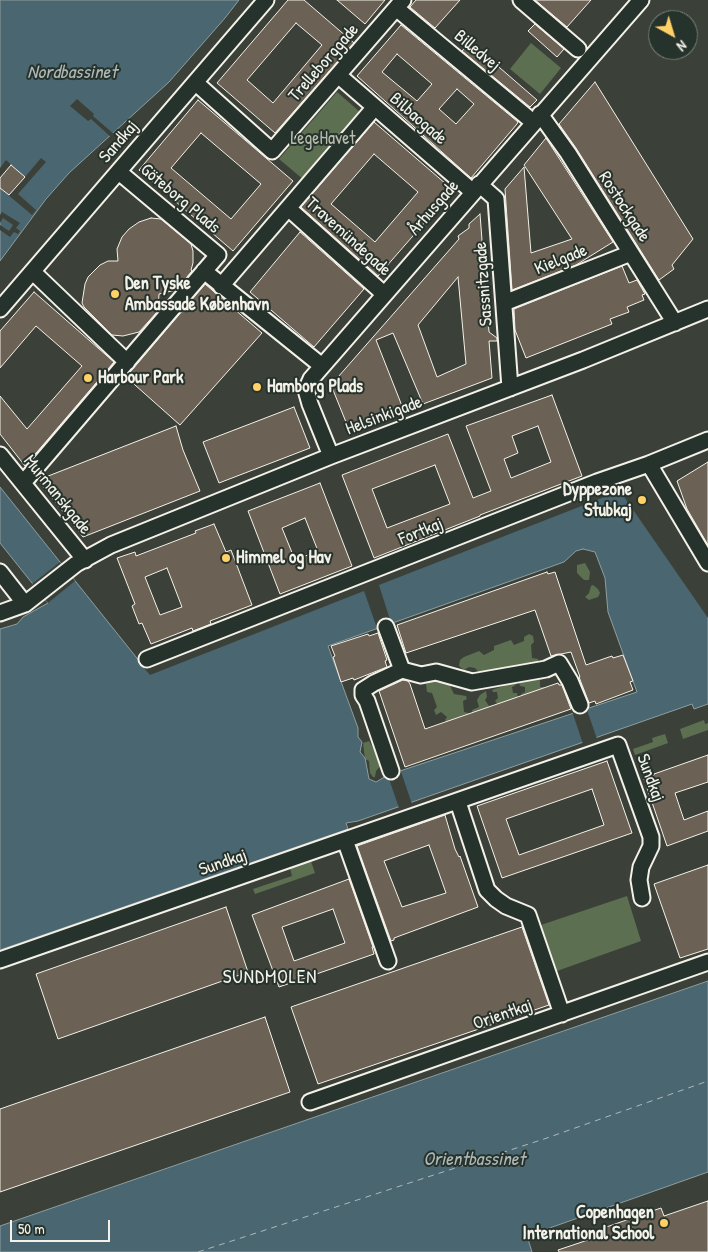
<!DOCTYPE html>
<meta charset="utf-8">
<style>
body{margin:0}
#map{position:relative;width:708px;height:1252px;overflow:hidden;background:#3b4139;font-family:"Patrick Hand",sans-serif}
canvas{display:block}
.north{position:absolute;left:648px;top:10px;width:50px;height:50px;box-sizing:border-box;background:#26332d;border:1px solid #787f78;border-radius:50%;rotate:141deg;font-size:14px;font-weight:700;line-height:20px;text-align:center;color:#f4f1e8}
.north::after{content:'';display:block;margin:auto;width:18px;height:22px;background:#ffd166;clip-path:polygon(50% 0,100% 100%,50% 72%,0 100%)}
.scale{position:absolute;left:10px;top:1220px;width:100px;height:22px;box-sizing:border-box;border:2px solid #f4f1e8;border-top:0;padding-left:6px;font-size:15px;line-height:18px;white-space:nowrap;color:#f4f1e8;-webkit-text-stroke:4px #26332d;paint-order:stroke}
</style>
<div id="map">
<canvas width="708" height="1252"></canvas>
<div class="north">N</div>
<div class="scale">50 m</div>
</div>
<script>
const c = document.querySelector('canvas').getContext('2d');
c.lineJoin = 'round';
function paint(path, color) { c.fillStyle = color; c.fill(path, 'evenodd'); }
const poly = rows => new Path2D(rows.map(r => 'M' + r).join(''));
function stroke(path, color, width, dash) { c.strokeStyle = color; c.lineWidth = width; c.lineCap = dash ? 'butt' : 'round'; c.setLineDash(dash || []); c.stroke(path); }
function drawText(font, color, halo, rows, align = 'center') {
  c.font = font + ' "Patrick Hand",sans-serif'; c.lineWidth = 4; c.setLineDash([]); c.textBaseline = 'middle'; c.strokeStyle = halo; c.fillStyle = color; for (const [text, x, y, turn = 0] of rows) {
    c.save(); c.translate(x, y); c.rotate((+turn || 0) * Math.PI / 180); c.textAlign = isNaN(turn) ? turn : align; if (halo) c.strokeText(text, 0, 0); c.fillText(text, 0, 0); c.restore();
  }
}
paint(poly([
 [531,43,561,68,540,94,510,69],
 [337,92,368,119,310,185,279,159],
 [585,563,590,572,589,580,584,580,577,573,577,565],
 [593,585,598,589,600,593,598,597,589,600,585,597,589,593,591,586],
 [529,634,533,636,534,642,531,645,532,658,538,659,538,665,481,674,475,668,469,667,464,670,459,666,460,660,464,657,479,651,484,655,494,650,494,646,511,640,514,645,524,641,524,637],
 [544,676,544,679,540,680,540,687,544,687,544,689,523,697,521,694,525,692,525,687,520,686,519,682,525,679],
 [444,680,453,683,450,686,454,694,466,696,467,699,463,701,464,712,469,713,470,715,448,723,445,720,447,717,441,712,436,715,434,710,437,707,432,693,427,692,426,684,433,681],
 [515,682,516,685,512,687,513,693,517,693,518,699,498,705,495,701,498,698,497,692,493,692,492,690],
 [486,691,487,697,485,700,489,706,494,705,473,714,472,710,479,707,477,700,480,695],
 [704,720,705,724,708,723,708,730,683,739,680,729],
 [665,734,668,743,635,755,633,749,653,742,652,738],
 [369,741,376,753,382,754,382,764,376,771,375,777,373,777,370,773,369,761,365,759,363,743],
 [311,861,315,873,255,894,253,889,292,876,290,868],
 [627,896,641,941,557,971,541,925]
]), '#5d6f51');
const water = poly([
 [0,0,239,0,225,18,169,82,69,173,46,199,0,261,0,0],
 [622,482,643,510,708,616,708,704,694,709,692,704,358,821,346,823,348,829,0,950,0,629,17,624,23,617,48,603,0,543,0,487,144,667,622,482],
 [583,549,595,552,605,578,608,612,637,692,388,775,376,782,369,779,365,758,360,752,362,742,358,737,358,728,328,646,564,562,576,551,583,549],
 [708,981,708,1172,527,1236,532,1252,0,1252,0,1226,708,981]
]);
paint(water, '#4a6670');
stroke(water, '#8e9ea0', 1);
paint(poly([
 [77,99,94,114,93,116,115,135,112,138,91,119,88,121,70,106],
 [41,158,46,162,18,194,36,210,32,215,0,188,0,168,6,160,25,177],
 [2,212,20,223,16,228,20,231,18,234,14,232,10,237,0,230,0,225,9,231,13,225,3,218,0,223,0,215],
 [624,481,633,495,636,491,641,488,646,489,650,493,652,499,651,505,649,510,645,512,708,611,708,618,620,491,379,585,392,626,378,631,364,591,150,675,144,668],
 [60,562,75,581,48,603,32,584],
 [586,707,597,739,583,744,572,711],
 [400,769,412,804,399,808,387,773]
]), '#3b4139');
stroke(poly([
 [198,1252,544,1139,708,1081]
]), '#b0b9b8', 1, [6, 5]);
const building = poly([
 [288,0,304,0,354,43,275,133,217,83,288,0],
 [296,23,322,45,273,103,247,80,296,23],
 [337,0,385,0,365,24,337,0],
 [416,0,460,0,435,28,410,7,416,0],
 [535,0,591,0,567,27,535,0],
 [535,24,564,49,557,57,528,31,535,24],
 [401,25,518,122,517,124,471,178,357,76,401,25],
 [397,54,432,84,417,101,382,72,397,54],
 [457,89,474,104,456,124,439,109,457,89],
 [470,42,537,100,530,107,462,51,470,42],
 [595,82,693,239,672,265,674,269,659,280,576,148,559,124,595,82],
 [198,100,293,181,233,251,139,170,198,100],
 [201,133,261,184,231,219,171,168,201,133],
 [374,122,453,190,378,276,301,207,374,122],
 [374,154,418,192,375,242,331,204,374,154],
 [546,138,613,242,576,265,512,290,505,189,524,167,531,253,572,239,524,165,546,138],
 [11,165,25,177,9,195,0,188,0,178,11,165],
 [480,214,489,332,497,338,497,341,489,341,492,378,423,404,393,333,376,340,404,411,350,432,331,385,459,239,458,236,469,228,469,224,480,214],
 [458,277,466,364,437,377,418,325,458,277],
 [151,218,161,219,191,244,193,251,193,263,191,270,192,271,176,290,159,294,158,311,139,332,123,336,112,335,84,307,82,303,85,284,88,277,100,265,108,261,118,261,117,249,122,237,129,229,139,222,151,218],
 [300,232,364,289,314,347,250,292,300,232],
 [622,266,629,283,637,280,645,294,642,295,644,300,627,307,629,312,610,319,612,324,526,358,515,330,514,309,622,266],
 [205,284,262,333,180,425,126,377,205,284],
 [34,292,114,362,25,466,0,434,0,396,27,429,82,366,36,326,0,368,0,331,34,292],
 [552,395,582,476,480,515,480,516,374,558,342,475,448,434,473,498,491,491,466,426,552,395],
 [538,426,551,462,511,478,504,459,518,453,512,436,538,426],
 [435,465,450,504,387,528,372,489,435,465],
 [294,407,310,448,219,483,203,442,294,407],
 [176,426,183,450,200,491,83,537,38,480,176,426],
 [708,462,708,545,687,509,677,481,708,462],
 [320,483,352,566,280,594,248,511,320,483],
 [305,518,318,551,295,560,282,528,305,518],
 [214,524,226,552,231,550,252,605,210,621,211,624,193,631,192,628,151,644,142,623,139,624,132,606,135,604,117,558,135,552,136,556,196,533,195,531,214,524],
 [167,568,182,607,160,615,145,577,167,568],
 [547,572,548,574,555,572,586,665,612,656,613,658,623,655,633,681,630,682,633,690,596,704,595,701,589,703,579,677,580,677,571,652,551,656,535,610,406,653,397,625,547,572],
 [378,633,387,660,385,661,387,667,354,680,353,678,341,682,333,657,335,656,331,646,368,634,369,636,378,633],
 [403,680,408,681,410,684,425,729,558,683,559,685,562,685,571,709,405,767,379,691,403,680],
 [708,755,708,782,675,793,684,820,708,811,708,831,667,846,644,779,654,775,654,774,708,755],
 [607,761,632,833,502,878,477,806,607,761],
 [592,789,604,825,519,855,506,819,592,789],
 [445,815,455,849,459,857,460,856,478,907,394,938,394,940,391,941,357,846,445,815],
 [429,845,446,893,402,907,384,861,429,845],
 [708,865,708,949,680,958,654,884,708,865],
 [349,879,373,947,372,947,374,954,279,987,252,915,349,879],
 [333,909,345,943,294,961,282,927,333,909],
 [226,907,248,972,58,1039,36,974,226,907],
 [522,927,549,1005,318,1084,291,1007,522,927],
 [265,1017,290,1092,0,1192,0,1109,265,1017],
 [708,1201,708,1252,559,1252,558,1250,594,1238,592,1232,661,1208,664,1216,708,1201]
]);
paint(building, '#6b6154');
stroke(building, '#f4f1e8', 1);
const minor = poly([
 [521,0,578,49],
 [396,8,533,122],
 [338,75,473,192],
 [196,83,272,151,403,0],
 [540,114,568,153,675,323],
 [479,184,496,199,510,388],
 [288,208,384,294],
 [204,271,322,366],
 [33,272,127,362],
 [221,286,375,107],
 [504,303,631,253],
 [0,309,266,0],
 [0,455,85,560],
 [331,456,310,404,306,390,311,379,641,0],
 [649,464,708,563],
 [23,483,218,255,119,172],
 [0,572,25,604],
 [0,613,25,604,76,564,111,545,331,456,583,360,708,309],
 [386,627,402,670],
 [147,659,597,482,649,464,708,440],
 [391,771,367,701,363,695,363,690,374,683,402,670,421,675,436,672,472,682,546,669,559,663,570,681,580,705],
 [458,802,487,890,496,899,506,906,528,915,562,1014],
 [345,840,388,961],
 [0,960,618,745,651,837,651,846,641,867,639,880,642,898],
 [310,1102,708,962]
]);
stroke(minor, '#f4f1e8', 19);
stroke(minor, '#26332d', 15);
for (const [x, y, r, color] of [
 [115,294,5,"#ffd166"],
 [88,378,5,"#ffd166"],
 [257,387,5,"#ffd166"],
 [642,500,5,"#ffd166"],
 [226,558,5,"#ffd166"],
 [664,1223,5,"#ffd166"]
]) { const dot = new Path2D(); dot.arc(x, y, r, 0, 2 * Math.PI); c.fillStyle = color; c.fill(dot); stroke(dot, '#26332d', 2); }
drawText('18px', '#f4f1e8', '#26332d', [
 ["Billedvej",477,51,40],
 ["Trelleborggade",324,63,-49],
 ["Bilbaogade",418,119,41],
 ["Sandkaj",119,142,-49],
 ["Göteborg Plads",180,199,40],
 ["Rostockgade",624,207,57],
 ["Århusgade",434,208,-49],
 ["Travemündegade",348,237,42],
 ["Kielgade",561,260,-22],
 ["Sassnitzgade",484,284,-94],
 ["Helsinkigade",384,416,-21],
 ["Murmanskgade",57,495,51],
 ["Fortkaj",421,532,-22],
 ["Sundkaj",650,778,70],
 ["Sundkaj",223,863,-19],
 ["Orientkaj",503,1015,-19]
]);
drawText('18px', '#b8bdac', '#26332d', [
 ["LegeHavet",323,139]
]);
drawText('bold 18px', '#f4f1e8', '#26332d', [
 ["Den Tyske",125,284],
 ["Ambassade København",125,305],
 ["Harbour Park",98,378],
 ["Hamborg Plads",267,387],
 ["Dyppezone",632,490,"right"],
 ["Stubkaj",632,511,"right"],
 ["Himmel og Hav",236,558],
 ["Copenhagen",654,1213,"right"],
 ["International School",654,1234,"right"]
], 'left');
drawText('italic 19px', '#b0b9b8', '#26332d', [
 ["Nordbassinet",72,73],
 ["Orientbassinet",474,1160]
]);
c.letterSpacing = '1px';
drawText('19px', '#f4f1e8', '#26332d', [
 ["SUNDMOLEN",270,978]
]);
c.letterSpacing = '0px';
</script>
